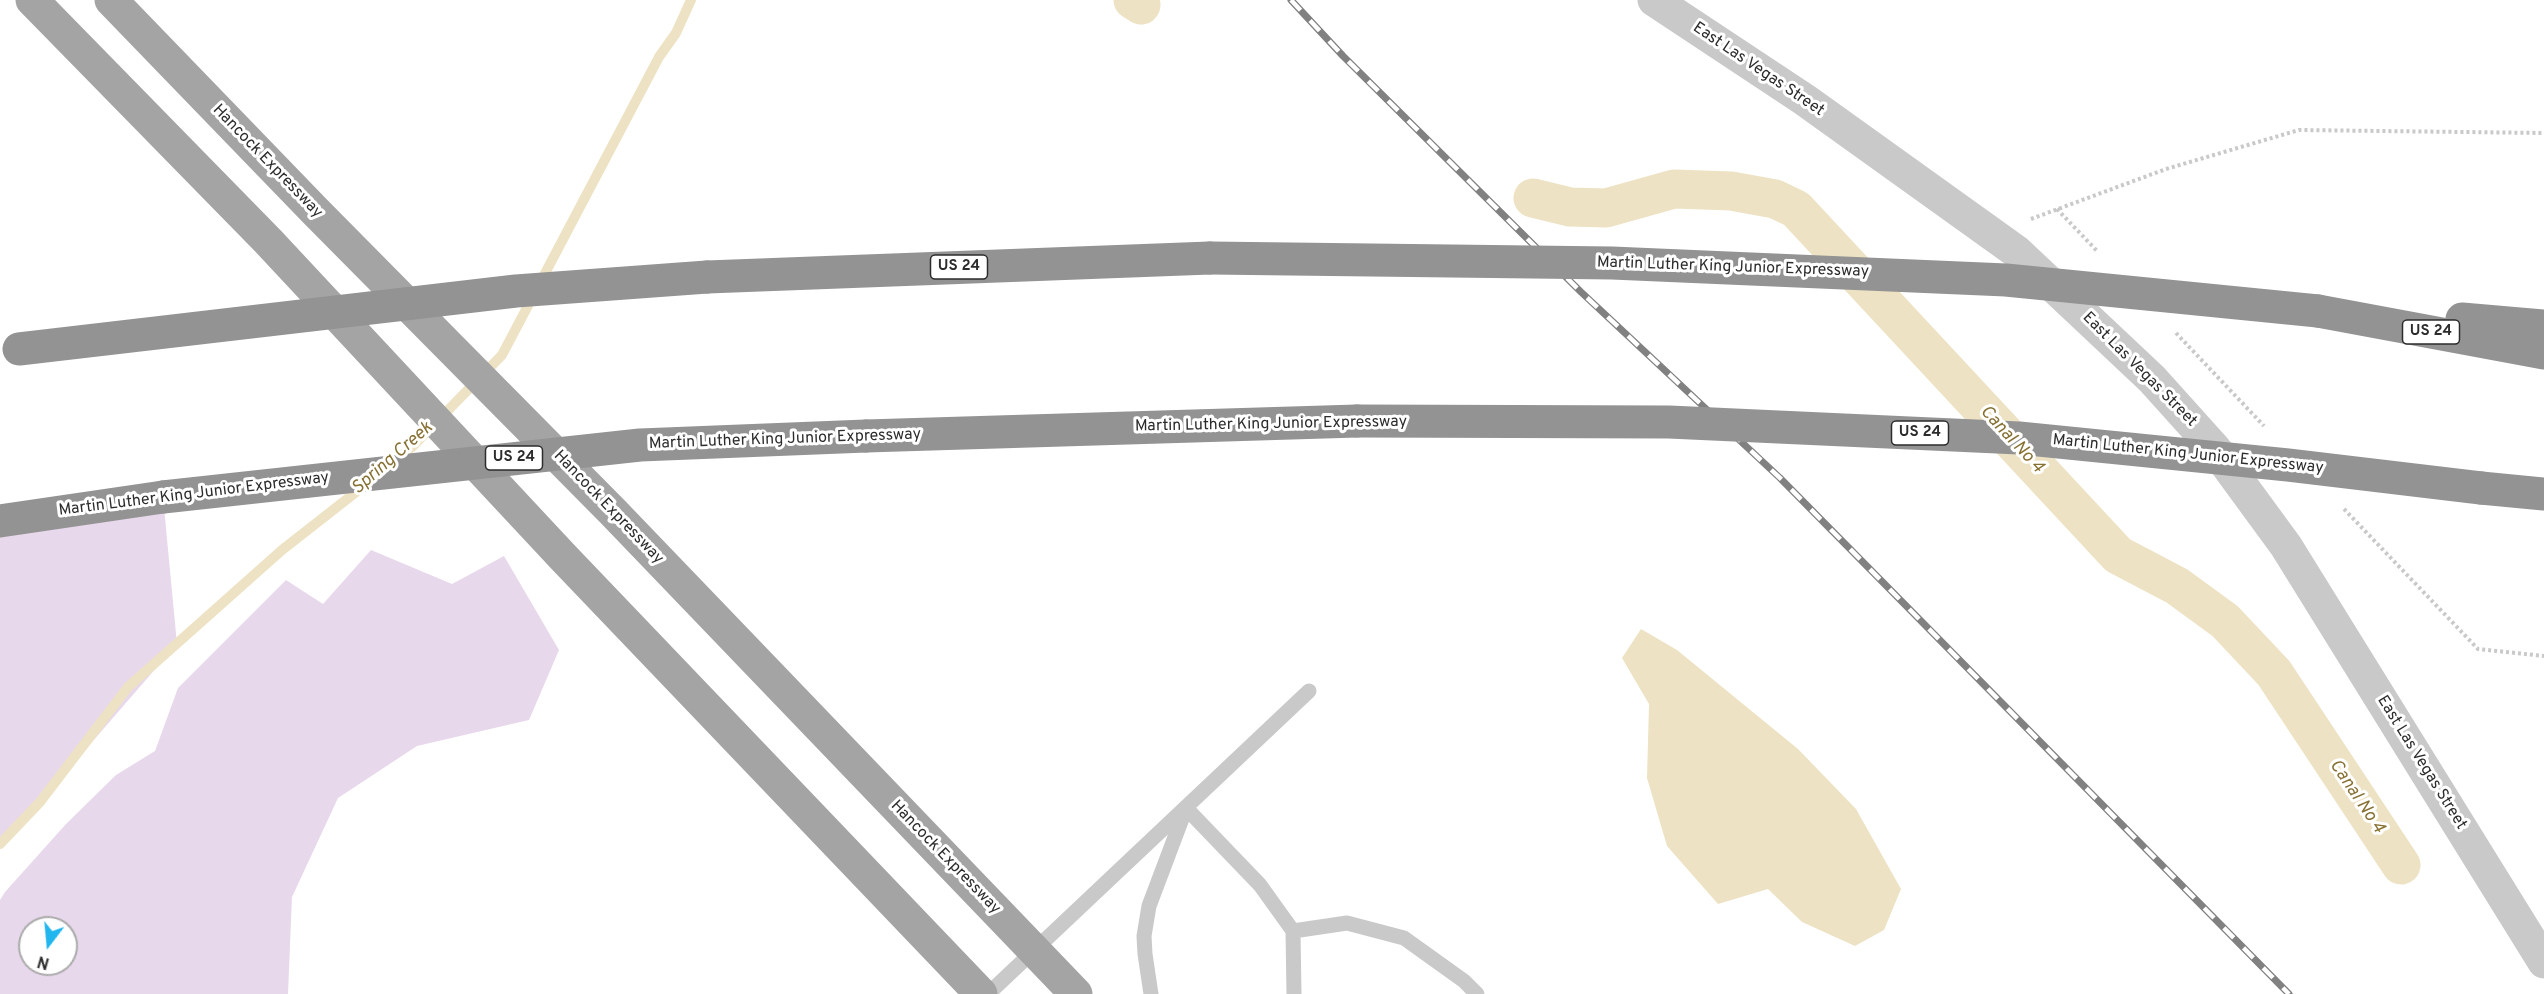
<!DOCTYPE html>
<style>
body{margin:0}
#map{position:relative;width:2544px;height:994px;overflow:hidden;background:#fff;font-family:Overpass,sans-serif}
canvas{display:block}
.north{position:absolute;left:18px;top:916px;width:60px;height:60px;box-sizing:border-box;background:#fff;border:2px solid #ababab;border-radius:50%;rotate:196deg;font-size:16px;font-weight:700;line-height:24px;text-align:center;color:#2c2c2c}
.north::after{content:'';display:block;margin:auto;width:21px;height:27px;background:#22b6ef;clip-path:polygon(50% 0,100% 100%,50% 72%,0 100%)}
</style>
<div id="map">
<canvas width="2544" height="994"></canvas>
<div class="north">N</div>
</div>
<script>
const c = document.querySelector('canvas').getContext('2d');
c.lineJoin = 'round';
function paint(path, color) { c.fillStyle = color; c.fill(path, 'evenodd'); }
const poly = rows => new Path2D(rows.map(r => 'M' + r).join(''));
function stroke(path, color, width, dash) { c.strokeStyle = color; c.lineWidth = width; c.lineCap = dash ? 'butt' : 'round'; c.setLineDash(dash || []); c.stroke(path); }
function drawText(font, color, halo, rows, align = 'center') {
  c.font = font + ' Overpass,sans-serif'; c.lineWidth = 6; c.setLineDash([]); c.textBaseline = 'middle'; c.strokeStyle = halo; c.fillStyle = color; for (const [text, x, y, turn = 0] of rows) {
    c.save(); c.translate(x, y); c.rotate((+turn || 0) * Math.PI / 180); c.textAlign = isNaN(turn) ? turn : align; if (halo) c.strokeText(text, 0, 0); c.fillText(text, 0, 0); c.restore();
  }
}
paint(poly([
 [163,497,177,644,40,802,0,844,0,526],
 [371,550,452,584,504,556,559,650,529,720,417,746,338,798,292,897,288,994,0,994,0,900,5,892,66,824,116,775,155,751,178,688,286,580,323,604],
 [30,928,66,928,66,964,30,964]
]), '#e8d8eb');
paint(poly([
 [1641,629,1677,650,1798,749,1856,809,1901,889,1884,930,1855,946,1802,922,1768,889,1718,904,1667,846,1647,778,1649,704,1622,658]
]), '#ede2c3');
stroke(poly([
 [394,462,413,446,502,355,659,57,676,33,691,0],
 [0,844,40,802,128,687,282,550,365,485]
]), '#ede2c3', 10);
stroke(poly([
 [1133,0,1141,5],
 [1533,198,1570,207,1606,208,1674,189,1731,191,1775,199,1796,209,2118,555,2177,586,2225,621,2274,673,2401,865]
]), '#ede2c3', 39);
stroke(poly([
 [2057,209,2098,252],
 [2031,219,2166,169,2299,130,2544,133],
 [2176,333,2264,426],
 [2344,509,2478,649,2544,656]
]), '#c9c9c9', 4, [3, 3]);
stroke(poly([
 [1293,931,1347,923,1404,938,1464,981,1477,994],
 [988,994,1309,691],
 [1151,994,1145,954,1144,936,1149,906,1186,808,1260,885,1293,931,1294,994]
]), '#c9c9c9', 15);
stroke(poly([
 [1654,0,1805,100,2017,252,2152,379,2215,449,2286,546,2544,962]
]), '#c9c9c9', 33);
stroke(poly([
 [32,0,268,241,563,557,981,994],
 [111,0,315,211,613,512,1076,994]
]), '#a4a4a4', 33);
stroke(poly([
 [707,277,1210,258],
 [2318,311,2544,353],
 [2462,319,2544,326],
 [866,436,1357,421],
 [2481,488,2544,494],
 [0,521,163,497]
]), '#939393', 33);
const rail = poly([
 [1291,0,1343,56,1581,292,1780,478,2289,994]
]);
stroke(rail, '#818181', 7);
stroke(rail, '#fff', 4.5, [14]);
stroke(poly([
 [1210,258,1612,263,2006,280,2318,311],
 [19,349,516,291,707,277],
 [1357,421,1669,422,2019,438,2288,465,2481,488],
 [163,497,640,445,866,436]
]), '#939393', 33);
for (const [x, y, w] of [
 [959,267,57],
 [2431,332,57],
 [1920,433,57],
 [514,458,57]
]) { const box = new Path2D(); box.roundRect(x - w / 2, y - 12, w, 24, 4.5); c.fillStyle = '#fff'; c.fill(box); stroke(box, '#2c2c2c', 1.5); }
drawText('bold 15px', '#2c2c2c', null, [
 ["US 24",959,267],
 ["US 24",2431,332],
 ["US 24",1920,433],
 ["US 24",514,458]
]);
drawText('16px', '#2c2c2c', '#fff', [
 ["East Las Vegas Street",1758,70,34],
 ["Hancock Expressway",267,162,46],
 ["Martin Luther King Junior Expressway",1733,268,2],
 ["East Las Vegas Street",2139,370,45],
 ["Martin Luther King Junior Expressway",1271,425,-1],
 ["Martin Luther King Junior Expressway",785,440,-2],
 ["Martin Luther King Junior Expressway",2188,455,6],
 ["Martin Luther King Junior Expressway",194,495,-7],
 ["Hancock Expressway",608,508,46],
 ["East Las Vegas Street",2421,763,58],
 ["Hancock Expressway",945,858,46]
]);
drawText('italic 18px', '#867032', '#fff', [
 ["Canal No 4",2011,440,47],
 ["Spring Creek",393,459,-41],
 ["Canal No 4",2356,797,56]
]);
</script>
